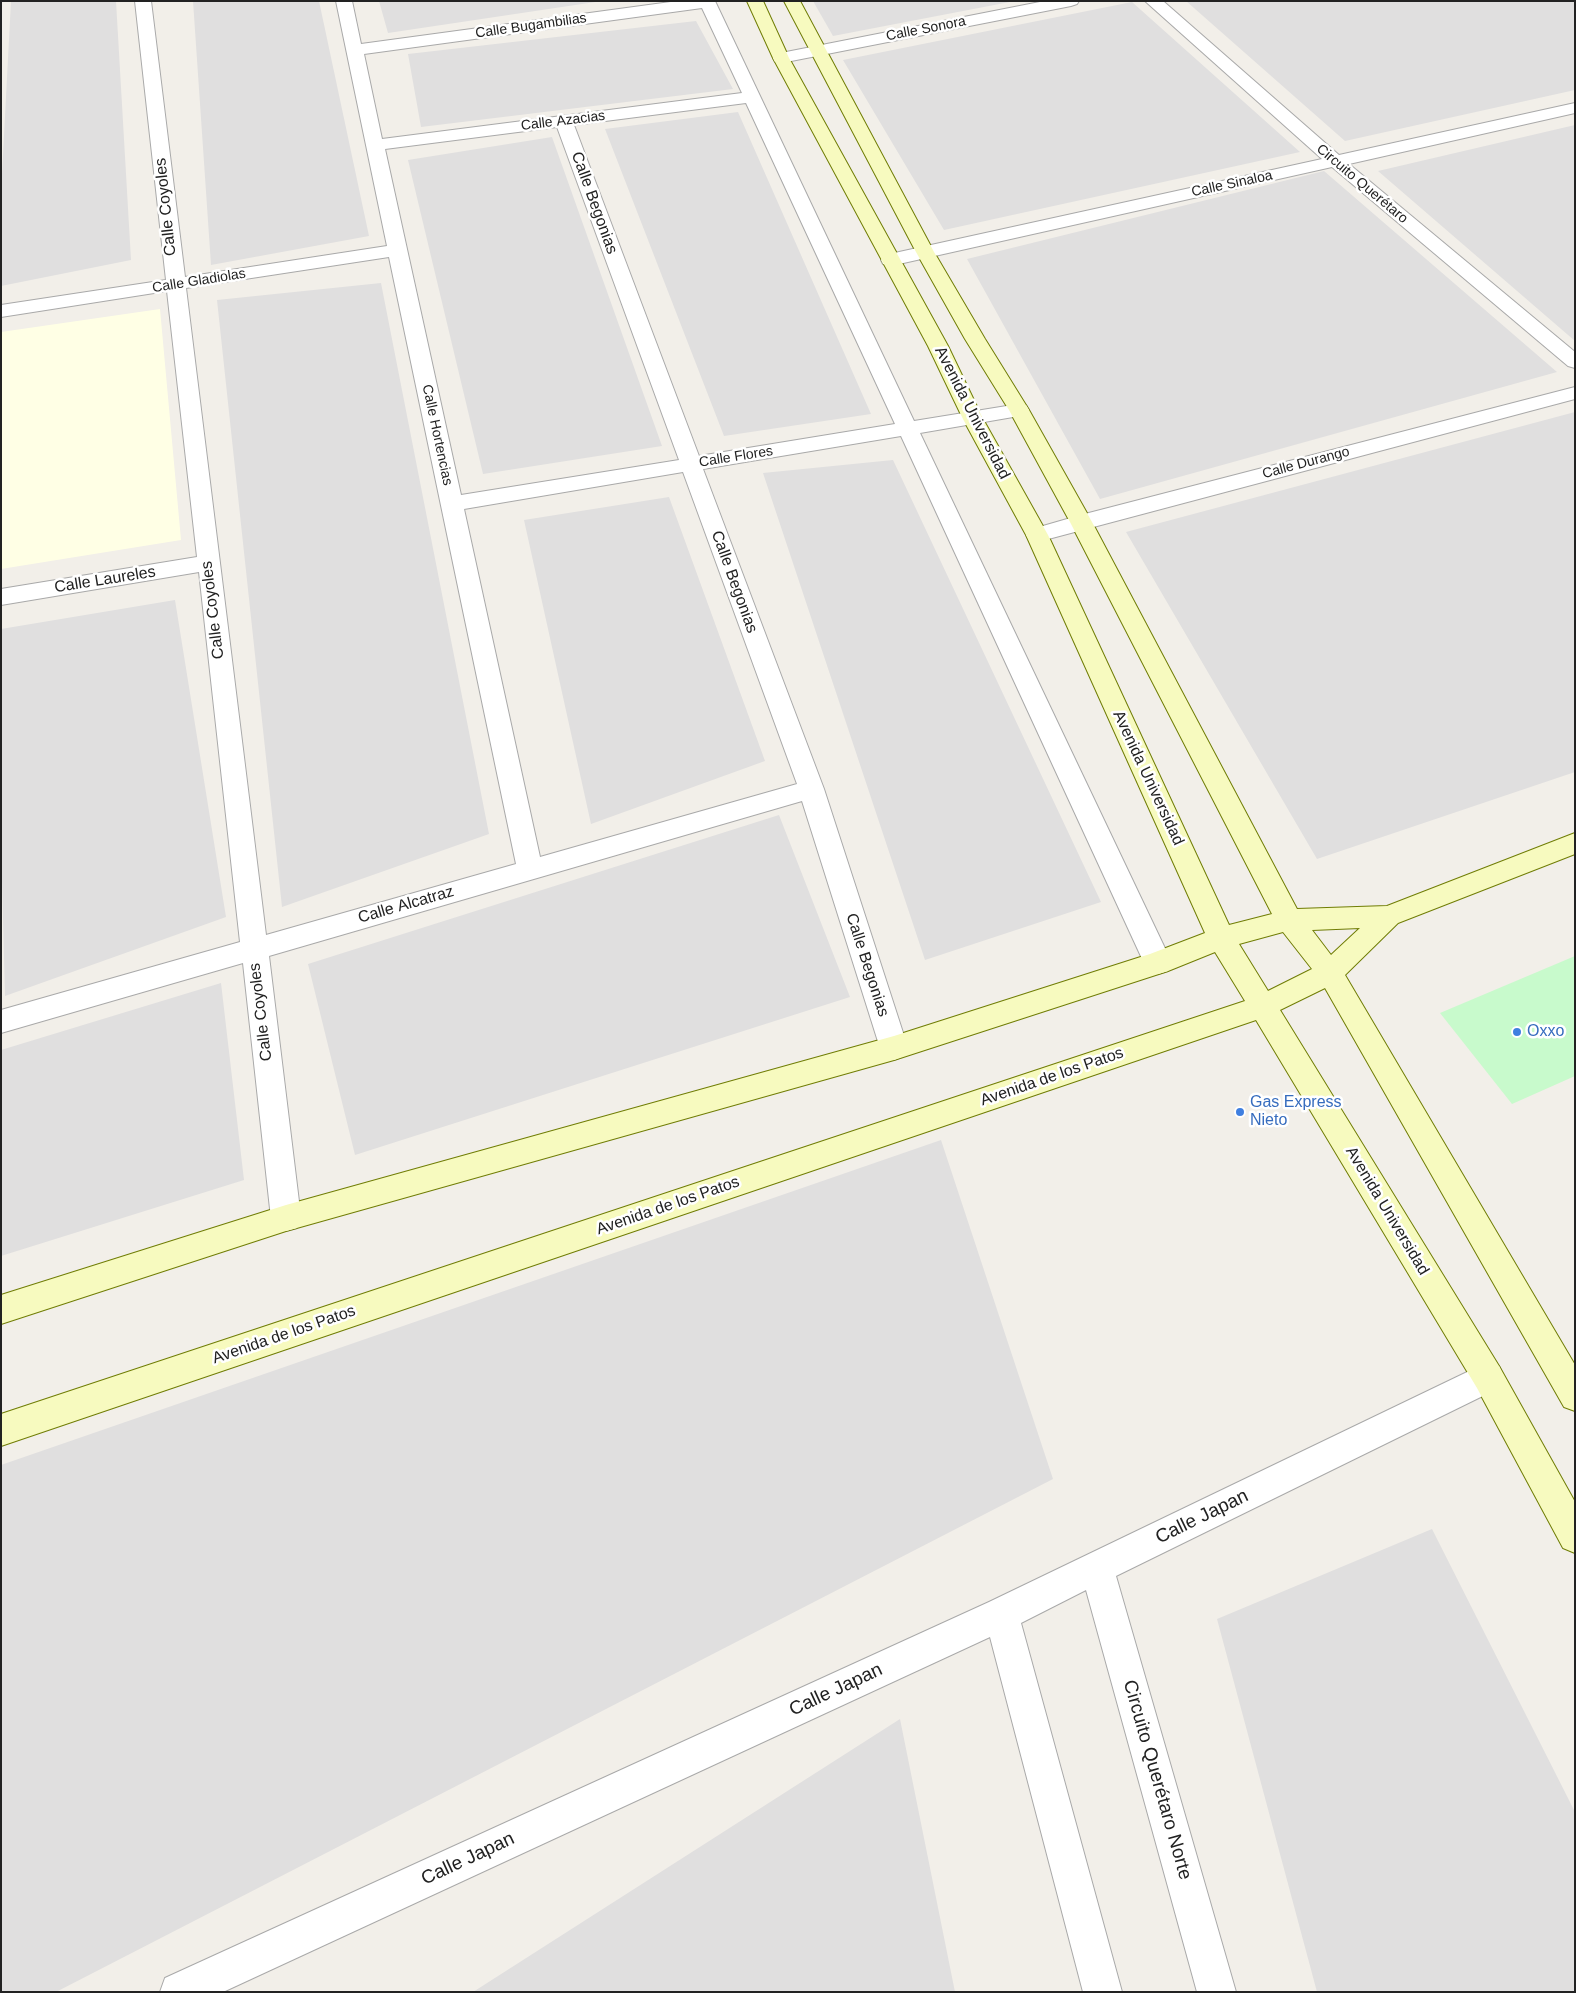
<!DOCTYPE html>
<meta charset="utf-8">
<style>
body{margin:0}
#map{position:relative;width:1576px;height:1993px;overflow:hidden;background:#f2efe9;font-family:Helvetica,sans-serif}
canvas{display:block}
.frame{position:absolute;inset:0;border:2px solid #222;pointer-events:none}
</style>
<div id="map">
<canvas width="1576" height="1993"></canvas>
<div class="frame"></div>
</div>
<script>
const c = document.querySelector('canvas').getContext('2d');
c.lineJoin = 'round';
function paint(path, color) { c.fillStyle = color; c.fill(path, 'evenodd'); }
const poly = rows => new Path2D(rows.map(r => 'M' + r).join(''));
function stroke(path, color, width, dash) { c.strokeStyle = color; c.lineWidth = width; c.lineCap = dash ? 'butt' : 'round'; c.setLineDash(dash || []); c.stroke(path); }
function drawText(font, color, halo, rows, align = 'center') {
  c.font = font + ' Helvetica,sans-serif'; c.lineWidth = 5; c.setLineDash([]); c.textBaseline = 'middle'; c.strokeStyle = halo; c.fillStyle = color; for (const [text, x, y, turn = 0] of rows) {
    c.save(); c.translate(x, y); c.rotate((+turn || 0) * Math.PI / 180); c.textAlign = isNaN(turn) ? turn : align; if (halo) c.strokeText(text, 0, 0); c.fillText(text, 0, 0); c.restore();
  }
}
paint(poly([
 [11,1,116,1,131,260,1,286,1,193],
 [193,1,319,1,369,236,211,265],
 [379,1,602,1,388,33],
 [813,1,1015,1,833,36],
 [1186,1,1575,1,1575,90,1345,141],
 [1132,2,1300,152,944,230,843,60],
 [696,21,733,89,421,127,408,54],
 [738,112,871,414,724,436,605,129],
 [1575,125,1575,341,1378,171],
 [552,137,662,446,483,474,408,160],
 [1324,171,1557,372,1100,499,967,259],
 [381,283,489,834,282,907,217,300],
 [1575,412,1575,772,1317,859,1126,532],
 [893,460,1101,902,925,960,763,473],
 [669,497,765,761,591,824,524,520],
 [175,600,226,917,5,996,1,842,1,629],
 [779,815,850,997,355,1155,308,964],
 [221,983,244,1180,1,1256,1,1050],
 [941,1140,1053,1479,56,1992,1,1992,1,1465],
 [1432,1529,1575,1812,1575,1992,1317,1992,1217,1619],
 [900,1719,955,1992,473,1992]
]), '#e0dfdf');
paint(poly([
 [160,309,181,540,1,569,1,332]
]), '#ffffe5');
paint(poly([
 [1575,956,1575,1076,1512,1104,1440,1013]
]), '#c8facc');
const street = poly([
 [135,1,151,1,185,277,387,246,336,1,352,1,361,44,678,1,715,1,914,421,1019,404,1026,405,1029,410,1026,415,1019,416,920,433,1172,963,1168,971,1158,974,1148,971,1144,963,901,436,703,469,824,789,908,1048,904,1056,894,1060,884,1056,880,1048,802,801,269,956,301,1218,297,1228,286,1231,275,1228,271,1218,243,963,1,1033,1,1010,240,942,199,572,1,605,1,589,197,557,167,291,1,317,1,305,166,280,135,1],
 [702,8,742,93,382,139,364,54,702,8],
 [746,103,895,424,699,456,574,125,746,103],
 [557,127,679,460,461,495,385,149,557,127],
 [389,257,516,864,266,935,186,288,389,257],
 [683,472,797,784,540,857,464,509,683,472],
 [1045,1,1079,1,1077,4,1071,6,781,63,775,62,773,58,775,54,781,53,1045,1],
 [1145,1,1163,1,1339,155,1575,103,1575,113,1349,164,1575,352,1575,368,1568,366,1332,167,890,266,883,264,881,260,883,256,890,254,1322,159,1145,1],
 [1575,387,1575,399,1037,542,1029,540,1026,535,1029,530,1081,515,1575,387],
 [1488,1362,1499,1366,1504,1377,1499,1388,1116,1576,1236,1992,1197,1992,1086,1590,1021,1623,1122,1992,1083,1992,990,1637,223,1992,160,1992,165,1978,989,1602,1488,1362]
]);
const secondary = poly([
 [747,1,763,1,789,58,948,346,983,419,1048,535,1229,925,1272,914,1070,522,1009,410,965,339,916,252,784,1,800,1,934,252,985,339,1029,410,1092,522,1297,909,1387,906,1575,833,1575,854,1398,923,1345,975,1575,1365,1575,1411,1564,1407,1325,988,1280,1010,1499,1366,1575,1502,1575,1553,1563,1548,1477,1388,1256,1020,1,1446,1,1414,1245,1001,1215,952,1168,971,894,1060,286,1231,1,1324,1,1295,286,1205,894,1036,1150,954,1205,933,1026,535,963,419,928,346,773,58,747,1],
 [1360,928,1331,955,1312,930,1360,928],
 [1283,932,1312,969,1268,991,1239,944,1283,932]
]);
stroke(street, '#a9a9a9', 2);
stroke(secondary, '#707d05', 2);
paint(street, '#fff');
paint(secondary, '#f7fabf');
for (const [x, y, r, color] of [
 [1517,1032,5,"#3f7fe0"],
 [1240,1112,5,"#3f7fe0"]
]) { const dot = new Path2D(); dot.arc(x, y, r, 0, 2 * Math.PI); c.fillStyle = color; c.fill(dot); stroke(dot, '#fff', 2); }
drawText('14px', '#222', '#fff', [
 ["Calle Bugambilias",531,26,-8],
 ["Calle Sonora",926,29,-11],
 ["Calle Azacias",563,121,-7],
 ["Calle Sinaloa",1232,184,-12],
 ["Circuito Querétaro",1362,184,40],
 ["Calle Gladiolas",199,281,-9],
 ["Calle Hortencias",437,435,78],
 ["Calle Flores",736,457,-9],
 ["Calle Durango",1306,463,-15]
]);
drawText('16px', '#222', '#fff', [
 ["Calle Begonias",594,203,70],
 ["Calle Coyoles",166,207,-96],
 ["Avenida Universidad",972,413,63],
 ["Calle Laureles",105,580,-9],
 ["Calle Begonias",734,582,70],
 ["Calle Coyoles",213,610,-97],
 ["Avenida Universidad",1148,778,65],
 ["Calle Alcatraz",406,905,-16],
 ["Calle Begonias",867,965,72],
 ["Calle Coyoles",261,1012,-97],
 ["Avenida de los Patos",1052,1077,-19],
 ["Avenida de los Patos",668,1206,-19],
 ["Avenida Universidad",1387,1211,59],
 ["Avenida de los Patos",284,1335,-19]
]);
drawText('16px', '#366cbe', '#fff', [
 ["Oxxo",1527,1032],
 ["Gas Express",1250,1103],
 ["Nieto",1250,1121]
], 'left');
drawText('19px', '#222', '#fff', [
 ["Calle Japan",1202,1517,-26],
 ["Calle Japan",836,1690,-25],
 ["Circuito Querétaro Norte",1157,1780,74],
 ["Calle Japan",468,1859,-25]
]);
</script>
